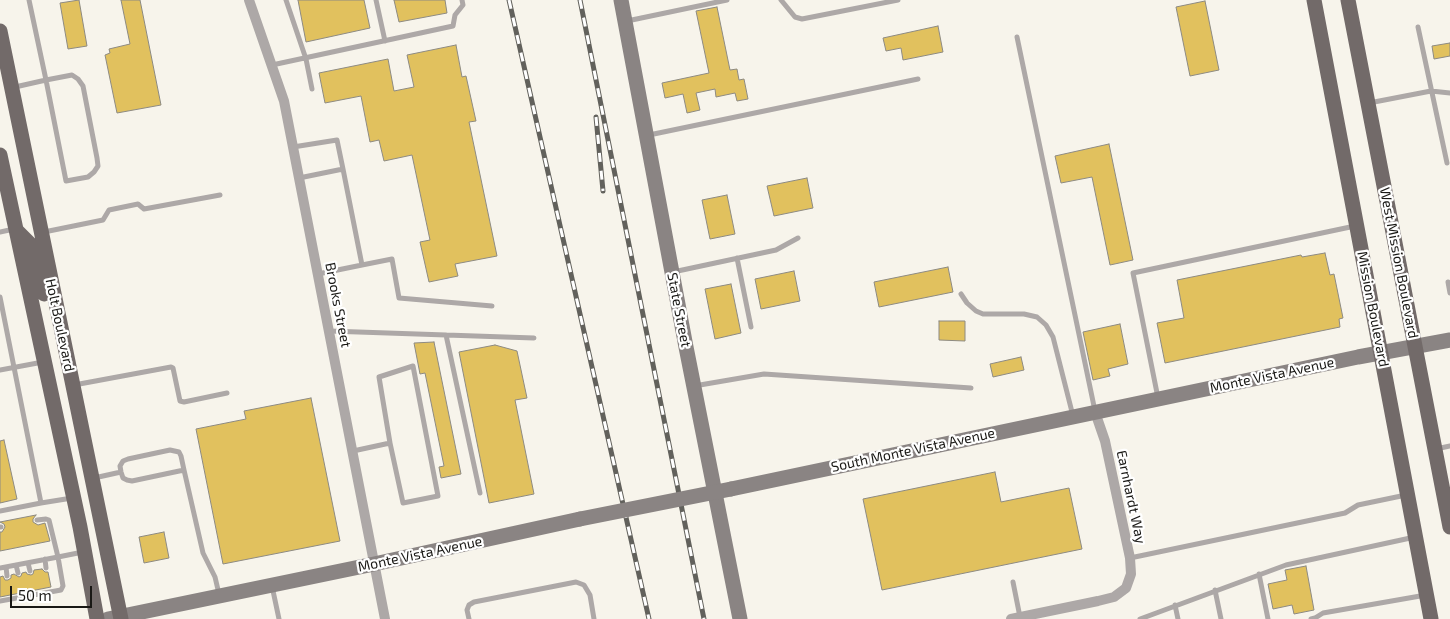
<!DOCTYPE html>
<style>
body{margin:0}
#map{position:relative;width:1450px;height:619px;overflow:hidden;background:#f7f4eb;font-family:"Exo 2",sans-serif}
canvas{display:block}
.scale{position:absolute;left:10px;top:586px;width:82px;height:22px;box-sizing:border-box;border:2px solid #191815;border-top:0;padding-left:6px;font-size:15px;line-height:18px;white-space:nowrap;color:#191815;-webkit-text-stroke:4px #fff;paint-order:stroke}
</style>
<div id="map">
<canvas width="1450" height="619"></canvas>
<div class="scale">50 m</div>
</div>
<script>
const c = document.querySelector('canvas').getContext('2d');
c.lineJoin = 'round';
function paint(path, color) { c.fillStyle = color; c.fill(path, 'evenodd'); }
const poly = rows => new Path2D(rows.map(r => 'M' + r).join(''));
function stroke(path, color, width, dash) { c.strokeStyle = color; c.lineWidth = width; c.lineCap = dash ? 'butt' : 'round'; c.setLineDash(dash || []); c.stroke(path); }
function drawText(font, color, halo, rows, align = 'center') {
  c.font = font + ' "Exo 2",sans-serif'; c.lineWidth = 4.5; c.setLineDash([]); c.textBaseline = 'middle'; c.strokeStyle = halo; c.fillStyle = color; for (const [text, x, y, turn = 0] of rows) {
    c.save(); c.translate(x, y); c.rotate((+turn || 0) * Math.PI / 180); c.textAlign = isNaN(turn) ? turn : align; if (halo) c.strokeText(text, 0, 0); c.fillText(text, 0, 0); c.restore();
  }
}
const building = poly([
 [79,0,87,46,68,49,60,3,79,0],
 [121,0,140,0,161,105,117,113,105,55,110,53,109,49,130,44,121,0],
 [298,0,364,0,370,28,306,42,298,0],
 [394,0,445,0,447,13,399,22,394,0],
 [1205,1,1219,70,1190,76,1176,7,1205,1],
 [717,7,730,70,737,69,739,80,744,79,748,99,737,101,735,93,716,97,715,89,696,93,700,110,687,113,683,94,665,98,662,83,709,73,696,11,717,7],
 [938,26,943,52,903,60,901,48,886,51,883,38,938,26],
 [1450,43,1450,56,1434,59,1432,46,1450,43],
 [456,45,462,77,466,76,476,121,469,122,497,256,455,264,458,276,429,282,420,242,430,240,412,155,384,161,379,140,370,142,361,96,325,103,319,73,388,59,394,91,414,87,407,55,456,45],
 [1109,144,1133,260,1110,265,1092,177,1061,183,1055,156,1109,144],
 [807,178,813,208,774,216,767,186,807,178],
 [727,195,735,234,710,239,702,200,727,195],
 [1325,253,1330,275,1334,274,1343,318,1339,319,1340,327,1165,363,1157,323,1184,318,1177,280,1301,255,1302,257,1325,253],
 [948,267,953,292,879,307,874,282,948,267],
 [794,271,800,301,761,309,755,279,794,271],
 [731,284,741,333,715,339,705,289,731,284],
 [939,321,965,321,965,341,939,340,939,321],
 [1120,324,1128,364,1108,369,1110,376,1093,380,1083,332,1120,324],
 [434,342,461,474,441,478,439,467,444,466,425,373,420,374,414,343,434,342],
 [495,345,517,351,527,398,515,400,534,494,489,503,459,352,495,345],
 [1021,357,1024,370,993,377,990,364,1021,357],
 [311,398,340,541,223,564,196,429,246,419,244,411,311,398],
 [4,440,17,499,0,503,0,441,4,440],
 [995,472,1001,502,1069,488,1082,549,882,590,863,499,995,472],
 [36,515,33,519,33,522,38,525,45,523,50,541,0,551,0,532,2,532,5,527,4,524,0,522,36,515],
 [164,532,169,558,144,563,139,537,164,532],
 [1306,566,1314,610,1294,614,1292,605,1273,609,1268,584,1287,580,1285,570,1306,566],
 [42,569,45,572,48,572,51,587,0,597,0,577,3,576,5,580,8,580,11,578,11,575,14,574,19,577,21,576,22,573,26,572,27,574,31,575,33,574,34,570,42,569]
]);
paint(building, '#e1c15e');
stroke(building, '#8d8a82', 1);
stroke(poly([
 [286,0,306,59,312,89],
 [376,0,385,41],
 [781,0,795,17,802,19,898,0],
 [627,21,727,0],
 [1418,27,1447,163],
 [1017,37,1095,411],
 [272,65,453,26,455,15,463,5,462,0],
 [15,87,46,80,66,181,88,177,94,172,98,166,97,158,83,86,78,79,72,75,46,80,29,0],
 [1369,103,1431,91,1450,93],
 [649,135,918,79],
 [293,147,337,140,343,169],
 [299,178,343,169,362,265,318,274],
 [0,232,14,229],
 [44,232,103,220,109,210,138,204,144,209,220,195],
 [737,258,751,327],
 [362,265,392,259,399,298,492,306],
 [673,272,776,250,798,238],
 [1448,282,1450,293],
 [961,294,967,303,976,311,983,314,1024,314,1037,317,1046,325,1053,337,1073,416],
 [0,297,41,503,0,511],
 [329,331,534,338],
 [446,335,480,493],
 [0,370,43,362],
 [74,385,171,367,173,368,180,401,184,402,227,393],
 [694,386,764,374,971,388],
 [1158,398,1133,273,1355,226],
 [1436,449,1450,446],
 [170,450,179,452,181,456,184,470,132,481,127,480,123,478,121,472,120,466,123,461,128,459,170,450],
 [353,451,390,443,403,503,438,496,413,366,379,377,390,443],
 [184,470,203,553,215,577,219,594],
 [94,478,121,472],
 [41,503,72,498],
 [0,527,1,527],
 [1130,558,1345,513,1358,505,1406,495],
 [45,559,46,568],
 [28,563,30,571],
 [16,565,18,573],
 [6,567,7,576],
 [0,568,58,557,49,520,46,519,37,520],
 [1259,574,1268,619],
 [1013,582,1020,617],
 [272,586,279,619],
 [1215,590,1221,619],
 [0,601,61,590,63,586,58,557,83,552],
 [1175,605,1178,619],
 [469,619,467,610,469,605,474,602,576,582,584,585,590,595,594,619],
 [1140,619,1286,565,1415,537],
 [1311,619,1315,618,1323,613,1426,595]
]), '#ada8a7', 5);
stroke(poly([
 [249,0,284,101,385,619],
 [1011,619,1098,601,1114,597,1126,588,1131,574,1130,558,1105,441,1095,412]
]), '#ada8a7', 10);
stroke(poly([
 [621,0,686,347,740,619],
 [731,489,1358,357,1450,340],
 [108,619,374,564,580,519]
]), '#8a8483', 15);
stroke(poly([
 [1314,0,1431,619],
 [1348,0,1450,527],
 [0,31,121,619],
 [0,155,80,527,97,619],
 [16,230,33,247,44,294]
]), '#726a69', 15);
const rail = poly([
 [509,0,649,619],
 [580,0,704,619],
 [596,117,603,191]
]);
stroke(rail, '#62615c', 5);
stroke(rail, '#fff', 3, [9]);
stroke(poly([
 [580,519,731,489]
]), '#8a8483', 15);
drawText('14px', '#191815', '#fff', [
 ["West Mission Boulevard",1399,263,79],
 ["Brooks Street",338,305,79],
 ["Mission Boulevard",1373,309,79],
 ["State Street",679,310,79],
 ["Holt Boulevard",60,325,78],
 ["Monte Vista Avenue",1272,375,-12],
 ["South Monte Vista Avenue",913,450,-12],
 ["Earnhardt Way",1131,497,78],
 ["Monte Vista Avenue",420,554,-12]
]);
</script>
